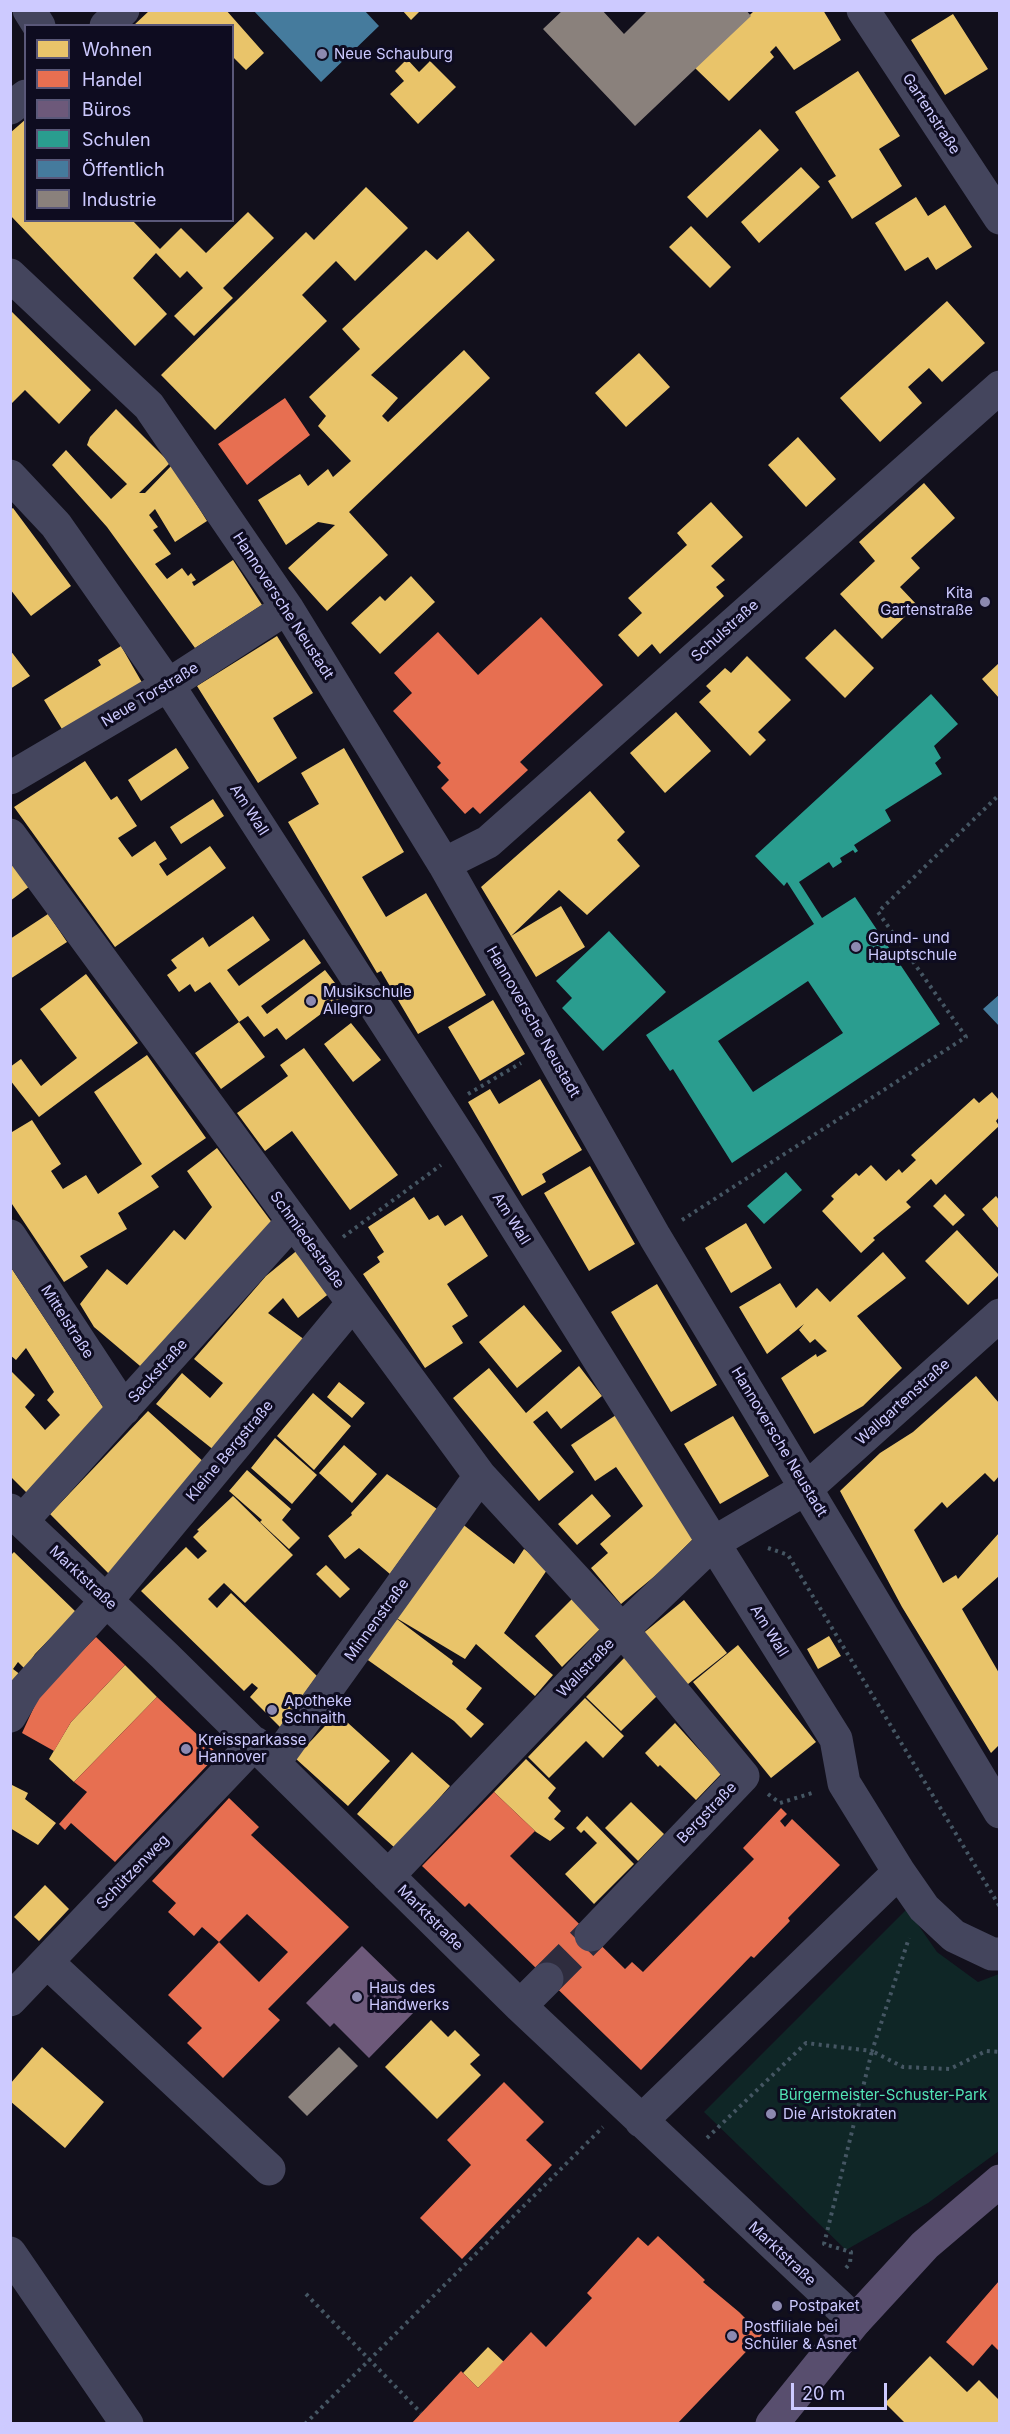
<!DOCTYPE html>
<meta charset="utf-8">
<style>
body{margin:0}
#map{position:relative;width:1010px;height:2434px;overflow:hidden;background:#12101c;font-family:Inter,sans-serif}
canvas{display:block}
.frame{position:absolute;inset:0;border:12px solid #cdcaff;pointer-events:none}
.legend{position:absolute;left:24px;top:24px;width:210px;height:198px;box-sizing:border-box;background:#0e0c20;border:2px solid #5a5879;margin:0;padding:8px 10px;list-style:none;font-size:18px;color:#cdcaff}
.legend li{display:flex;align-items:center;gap:12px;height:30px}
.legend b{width:30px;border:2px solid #5a5879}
.scale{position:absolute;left:791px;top:2383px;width:96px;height:27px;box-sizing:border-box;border:3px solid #cdcaff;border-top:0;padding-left:8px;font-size:18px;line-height:21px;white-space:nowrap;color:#cdcaff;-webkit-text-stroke:4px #0e0c20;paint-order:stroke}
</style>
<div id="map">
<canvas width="1010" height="2434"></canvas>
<div class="frame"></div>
<ul class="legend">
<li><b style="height:16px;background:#e9c46a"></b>Wohnen</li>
<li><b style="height:16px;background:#e76f51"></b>Handel</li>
<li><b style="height:16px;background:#6d597a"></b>Büros</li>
<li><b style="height:16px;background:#2a9d8f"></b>Schulen</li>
<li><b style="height:16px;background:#457b9d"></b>Öffentlich</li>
<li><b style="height:16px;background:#8a817c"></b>Industrie</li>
</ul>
<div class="scale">20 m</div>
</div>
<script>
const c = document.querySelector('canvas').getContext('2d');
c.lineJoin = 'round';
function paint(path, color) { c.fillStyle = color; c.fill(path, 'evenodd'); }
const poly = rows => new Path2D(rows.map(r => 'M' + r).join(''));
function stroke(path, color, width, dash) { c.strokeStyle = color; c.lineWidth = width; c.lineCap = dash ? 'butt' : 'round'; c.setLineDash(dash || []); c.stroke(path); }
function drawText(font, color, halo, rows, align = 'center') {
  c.font = font + ' Inter,sans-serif'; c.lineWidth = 6; c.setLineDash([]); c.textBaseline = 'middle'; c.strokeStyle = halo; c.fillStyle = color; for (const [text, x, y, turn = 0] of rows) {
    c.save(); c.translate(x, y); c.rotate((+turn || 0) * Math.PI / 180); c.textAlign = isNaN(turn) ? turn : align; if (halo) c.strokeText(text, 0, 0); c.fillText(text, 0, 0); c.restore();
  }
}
paint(poly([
 [907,1909,937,1952,978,1982,999,1974,999,2151,928,2203,846,2250,704,2112]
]), '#0f2626');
paint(poly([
 [150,10,226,10,264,53,246,70,232,56,232,26,133,26],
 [402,10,421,10,411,20],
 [755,10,823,10,841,40,794,70,776,46,770,52,774,57,729,101,695,68],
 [953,14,988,69,945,95,911,40],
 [407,59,419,72,430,61,456,87,418,124,390,94,404,81,395,71],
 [858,71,900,136,879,149,902,186,852,219,828,181,836,176,795,112],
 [26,119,26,220,132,220,160,249,181,228,206,253,248,212,274,238,223,288,233,298,194,336,174,316,203,288,187,271,180,278,156,253,133,278,167,314,135,346,10,215,10,133],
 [760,129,779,150,707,218,687,197],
 [801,167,820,187,759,243,741,222],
 [366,187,408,228,355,281,336,261,302,295,327,321,215,430,161,375,306,232,314,240],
 [916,197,928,216,945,205,972,247,936,270,928,257,905,271,875,223],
 [691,226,731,267,710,288,669,247],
 [468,231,495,260,371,375,398,398,382,416,388,422,464,350,490,378,349,512,388,555,327,611,288,568,335,525,318,522,286,545,258,500,300,474,308,486,328,469,333,477,351,461,318,426,326,416,309,397,360,349,342,329,426,250,437,260],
 [947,301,985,343,942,382,929,368,908,387,922,403,880,442,840,398],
 [10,310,91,390,59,424,25,390,10,405],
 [639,353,670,387,626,427,595,393],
 [116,409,170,463,139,493,145,493,172,465,207,521,175,542,155,509,149,515,158,527,153,530,171,554,155,564,167,579,182,568,188,576,191,573,196,580,192,582,194,586,233,560,262,605,195,648,107,527,52,465,66,450,111,499,127,484,87,445,90,437],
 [798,437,836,479,806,507,768,465],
 [924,483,955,518,911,558,920,568,900,587,917,605,882,639,840,594,875,561,859,542],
 [711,502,743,537,711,566,725,580,716,587,724,596,660,654,652,644,638,657,618,635,642,613,628,598,687,545,677,533],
 [13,508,71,586,31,616,10,589,10,510],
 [411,576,435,602,380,654,351,623,380,596,385,601],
 [835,629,874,668,845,698,805,658],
 [277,636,313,693,273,718,297,758,258,783,197,686],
 [121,646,144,686,65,734,44,700,101,665,98,660],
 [10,650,30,676,10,689],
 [747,656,791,700,758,732,766,740,750,756,699,702,711,691,706,686,725,668,731,673],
 [999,663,999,698,982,679],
 [676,712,711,751,665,793,630,753],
 [176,748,189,768,141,801,128,780],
 [344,748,404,852,362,877,386,917,426,893,486,995,418,1034,381,971,377,973,288,822,319,804,301,773],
 [85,761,111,800,117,796,137,826,118,838,132,857,155,841,167,859,159,864,167,876,210,846,226,868,115,947,14,807],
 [590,791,625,832,617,840,640,866,587,915,559,890,511,936,561,906,585,947,536,977,481,887],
 [213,799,224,816,181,844,170,827],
 [10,862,30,886,10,901],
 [48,914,67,942,10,979,10,939],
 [253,916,270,940,227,970,239,986,304,939,321,963,261,1006,267,1014,325,970,345,996,286,1040,277,1028,264,1037,248,1016,239,1022,265,1057,221,1089,195,1053,239,1022,210,982,195,992,190,984,179,992,167,975,177,968,171,960,203,937,209,947],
 [86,974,138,1043,39,1117,10,1080,10,1067,21,1059,41,1086,77,1058,40,1009],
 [493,1000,525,1054,480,1081,448,1027],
 [351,1023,381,1060,353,1082,324,1044],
 [304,1048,398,1175,350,1210,292,1131,265,1151,237,1113,288,1076,280,1065],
 [147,1055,206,1138,151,1176,159,1187,118,1213,127,1229,80,1256,88,1267,64,1282,10,1201,10,1130,12,1132,32,1120,61,1164,51,1171,63,1189,86,1175,98,1194,142,1164,94,1092],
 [540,1079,582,1150,542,1174,546,1182,522,1196,468,1102,490,1089,499,1104],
 [992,1092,999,1100,999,1117,996,1121,999,1126,936,1185,931,1179,906,1202,911,1207,873,1238,875,1240,861,1253,822,1211,834,1199,831,1196,856,1173,859,1176,871,1165,886,1181,899,1169,902,1173,916,1160,911,1155,974,1098,979,1103],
 [217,1148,273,1224,146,1371,94,1327,80,1304,107,1269,127,1285,174,1230,185,1240,212,1207,187,1171],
 [590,1166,635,1244,589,1271,544,1193],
 [945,1194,965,1215,953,1226,933,1206],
 [996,1196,999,1200,999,1229,982,1209],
 [414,1197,429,1220,438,1215,445,1226,462,1215,488,1256,447,1284,468,1316,452,1326,463,1343,425,1368,363,1274,380,1262,377,1257,384,1252,368,1227],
 [746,1223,772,1268,731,1293,705,1248],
 [957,1230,999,1275,968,1305,925,1261],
 [300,1248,331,1292,298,1318,283,1298,268,1313,305,1340,215,1451,156,1404,182,1373,210,1398,223,1383,194,1359,266,1276],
 [883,1252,906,1278,857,1316,902,1368,863,1406,814,1434,781,1378,816,1354,817,1357,827,1351,815,1339,810,1343,799,1330,804,1324,767,1354,739,1307,780,1283,796,1308,817,1288,830,1302],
 [10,1266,107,1413,30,1496,10,1476,10,1370,35,1395,25,1407,45,1430,60,1415,47,1400,54,1392,26,1348,16,1360,10,1355],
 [657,1284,717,1385,671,1412,611,1312],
 [524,1305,562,1351,517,1388,479,1342],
 [579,1366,602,1396,561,1429,547,1411,533,1422,574,1472,539,1501,453,1398,489,1368,526,1413],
 [976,1376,999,1403,999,1476,994,1482,985,1473,947,1508,942,1502,914,1530,943,1583,956,1575,958,1579,999,1533,999,1576,962,1609,999,1673,999,1745,991,1753,902,1607,840,1491,880,1453,913,1432],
 [339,1382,365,1403,352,1418,327,1397],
 [313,1393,351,1426,314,1470,277,1436],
 [148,1411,206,1464,113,1578,50,1514],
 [616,1415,696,1536,661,1571,621,1604,591,1568,608,1553,600,1544,643,1506,616,1467,595,1481,571,1445],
 [733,1416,769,1476,720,1504,684,1444],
 [275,1438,317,1475,292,1504,251,1468],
 [344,1445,377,1474,352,1503,319,1473],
 [247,1470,291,1509,282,1520,300,1538,289,1549,260,1522,262,1520,229,1491],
 [387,1474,437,1509,390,1574,359,1548,345,1559,328,1536,352,1515,351,1513],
 [592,1494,611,1516,577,1545,558,1524],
 [233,1496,293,1555,245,1603,224,1583,208,1599,217,1608,231,1593,317,1676,280,1727,250,1697,258,1688,252,1683,244,1691,141,1591,186,1547,198,1559,207,1551,193,1537,199,1531,197,1530],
 [461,1523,514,1564,524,1549,549,1567,504,1633,553,1675,535,1696,476,1644,465,1659,393,1616,453,1661,452,1664,482,1688,466,1709,484,1724,471,1738,454,1721,365,1658,393,1616],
 [14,1552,76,1612,35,1654,25,1669,18,1662,13,1669,21,1675,10,1691,10,1556],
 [326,1565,350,1589,340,1598,316,1574],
 [575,1596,600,1629,562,1667,535,1636],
 [684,1600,727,1653,683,1688,641,1635],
 [829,1636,841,1656,818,1669,807,1649],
 [738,1645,816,1742,771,1778,693,1682],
 [627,1655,658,1695,621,1731,586,1697],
 [125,1665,157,1697,74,1782,49,1759,71,1722],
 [585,1698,624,1736,603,1758,586,1741,549,1778,528,1757],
 [337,1713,390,1761,348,1806,295,1758],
 [675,1723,721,1774,696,1800,660,1765,658,1767,645,1753],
 [412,1752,450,1786,395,1848,357,1814],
 [526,1759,556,1788,548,1798,561,1811,554,1819,565,1828,550,1841,536,1832,494,1792],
 [10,1784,28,1793,25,1799,56,1823,38,1845,10,1828],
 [631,1802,664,1834,638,1861,605,1828],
 [587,1816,634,1864,594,1904,565,1874,597,1843,584,1830,581,1833,576,1828],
 [45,1885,69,1909,39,1941,14,1917],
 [431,2020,448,2037,455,2030,480,2055,470,2064,481,2075,437,2119,385,2067],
 [42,2047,104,2102,65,2148,10,2101,10,2084],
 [488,2347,504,2362,478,2388,463,2373],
 [930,2356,967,2392,979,2380,999,2400,999,2424,906,2424,885,2403]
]), '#e9c46a');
paint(poly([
 [285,398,310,435,247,485,218,444],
 [541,617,603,685,520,762,528,770,480,814,473,807,465,814,441,788,449,780,437,767,441,763,393,711,412,693,394,673,438,632,478,675],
 [96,1637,125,1665,71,1722,54,1751,22,1733,41,1692],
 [157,1697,218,1754,115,1862,71,1823,65,1830,59,1824,87,1792,74,1782],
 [494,1792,535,1831,510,1856,625,1969,632,1962,643,1972,754,1859,743,1848,781,1808,787,1814,780,1821,785,1827,792,1819,840,1865,788,1918,790,1921,754,1958,751,1956,641,2070,469,1903,465,1907,422,1866],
 [229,1798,259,1827,251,1835,349,1927,268,2009,280,2020,223,2078,187,2043,202,2028,168,1995,219,1942,259,1982,288,1952,247,1914,219,1942,202,1927,194,1936,168,1912,176,1903,152,1881],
 [504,2082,544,2122,526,2140,552,2165,462,2259,420,2218,471,2165,447,2140],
 [658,2236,705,2280,703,2282,739,2312,762,2335,677,2424,411,2424,461,2371,478,2388,531,2332,546,2347,592,2298,587,2293,638,2237,648,2246],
 [999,2281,999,2351,992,2344,973,2366,946,2342]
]), '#e76f51');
paint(poly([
 [362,1946,403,1986,397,1992,416,2010,369,2058,334,2023,330,2027,306,2003]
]), '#6d597a');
paint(poly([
 [931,694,958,724,934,746,941,758,935,763,942,774,885,810,891,821,854,845,858,851,855,853,853,850,840,858,842,862,833,868,829,862,799,882,822,918,855,897,940,1024,732,1163,673,1069,670,1071,646,1035,814,924,787,882,784,886,755,856],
 [808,981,843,1033,753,1092,718,1041],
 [609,931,666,992,603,1051,562,1008,572,998,556,981],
 [786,1172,802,1190,764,1224,747,1206]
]), '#2a9d8f');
paint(poly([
 [253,10,364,10,379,26,321,82],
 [1000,994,1000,1027,983,1009]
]), '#457b9d');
paint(poly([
 [563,10,602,10,624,34,648,10,746,10,751,16,635,126,543,29],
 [339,2047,358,2066,307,2116,288,2097]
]), '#8a817c');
stroke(poly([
 [547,1979,591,1935]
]), '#2e2c3e', 33, [33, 16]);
stroke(poly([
 [468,1094,521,1063],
 [682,1220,966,1037,878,912,1000,794],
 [343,1237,441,1165],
 [768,1548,788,1555,1000,1907],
 [768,1794,780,1803,812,1793],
 [707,2138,806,2043,872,2051,909,1938],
 [846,2268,850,2263,851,2252,824,2244,872,2051,903,2067,950,2069,986,2051,1000,2052],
 [306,2294,421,2413],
 [305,2424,603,2127]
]), '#455663', 4, [3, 4.5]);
stroke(poly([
 [29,10,39,26],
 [863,10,1000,218],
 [106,26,123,10],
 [10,108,26,96],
 [10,275,149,406,287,608,444,864,655,1237,1000,1812],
 [10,476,56,525,168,685,466,1147,836,1739,844,1783,899,1872,924,1908,954,1936,992,1954,1000,1954],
 [10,778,168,685,287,608],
 [10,835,480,1476,622,1630,743,1776,591,1935],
 [444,864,488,842,1000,387],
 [10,1236,124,1409],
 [10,1510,164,1655,520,2006,855,2321],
 [22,1521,293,1221],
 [10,1716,26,1689,107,1600,353,1303],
 [274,1763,480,1476],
 [388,1876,622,1630,713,1543,807,1488,1000,1315],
 [47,1962,269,2169],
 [10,2000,255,1743],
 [520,2006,547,1979],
 [641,2121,899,1872],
 [10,2253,127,2424]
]), '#44455d', 33);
stroke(poly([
 [772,2424,855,2321,925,2245,1000,2181]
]), '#584e6e', 33);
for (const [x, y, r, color] of [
 [322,54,6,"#8c89b0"],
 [985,602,6,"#8c89b0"],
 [856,947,6,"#8c89b0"],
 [311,1001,6,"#8c89b0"],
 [272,1710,6,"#8c89b0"],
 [186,1749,6,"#8c89b0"],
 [357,1997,6,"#8c89b0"],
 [771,2114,6,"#8c89b0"],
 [777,2306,6,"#8c89b0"],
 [732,2336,6,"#8c89b0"]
]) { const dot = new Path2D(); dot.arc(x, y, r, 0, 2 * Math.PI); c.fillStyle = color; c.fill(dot); stroke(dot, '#0e0c20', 2); }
drawText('15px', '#cdcaff', '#0e0c20', [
 ["Neue Schauburg",334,54],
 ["Kita",973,593,"right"],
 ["Gartenstraße",973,610,"right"],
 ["Grund- und",868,938],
 ["Hauptschule",868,955],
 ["Musikschule",323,992],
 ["Allegro",323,1009],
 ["Apotheke",284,1701],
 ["Schnaith",284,1718],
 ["Kreissparkasse",198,1740],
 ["Hannover",198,1757],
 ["Haus des",369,1988],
 ["Handwerks",369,2005],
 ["Die Aristokraten",783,2114],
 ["Postpaket",789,2306],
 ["Postfiliale bei",744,2327],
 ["Schüler & Asnet",744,2344]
], 'left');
drawText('15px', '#cdcaff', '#0e0c20', [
 ["Gartenstraße",931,114,57],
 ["Hannoversche Neustadt",283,606,57],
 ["Schulstraße",725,631,-42],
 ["Neue Torstraße",150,695,-31],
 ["Am Wall",249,810,57],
 ["Hannoversche Neustadt",533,1022,60],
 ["Am Wall",511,1219,58],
 ["Schmiedestraße",307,1240,54],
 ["Mittelstraße",67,1322,57],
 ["Sackstraße",158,1371,-48],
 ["Wallgartenstraße",903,1402,-42],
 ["Hannoversche Neustadt",779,1442,59],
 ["Kleine Bergstraße",230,1451,-50],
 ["Marktstraße",83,1578,43],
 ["Minnenstraße",377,1620,-54],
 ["Am Wall",769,1631,58],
 ["Wallstraße",586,1668,-46],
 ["Bergstraße",707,1813,-46],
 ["Schützenweg",133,1872,-46],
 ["Marktstraße",430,1918,45],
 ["Marktstraße",782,2254,43]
]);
drawText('15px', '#52e4b5', '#0e0c20', [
 ["Bürgermeister-Schuster-Park",883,2095]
]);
</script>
